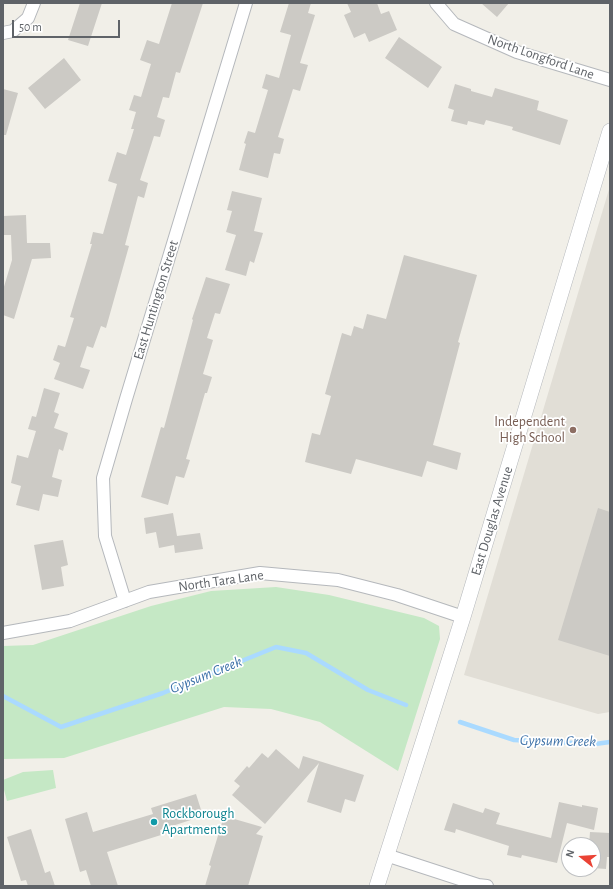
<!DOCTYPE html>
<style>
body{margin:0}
#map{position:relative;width:613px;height:889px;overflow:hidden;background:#f1efe8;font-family:"Alegreya Sans",sans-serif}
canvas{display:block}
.frame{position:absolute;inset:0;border:4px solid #5f6368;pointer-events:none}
.north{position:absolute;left:561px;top:837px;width:40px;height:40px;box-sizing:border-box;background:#fff;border:1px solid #bfc1c3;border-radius:50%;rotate:287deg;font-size:11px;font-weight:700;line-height:16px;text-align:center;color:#5f6368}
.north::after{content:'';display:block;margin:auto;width:14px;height:18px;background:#ea4335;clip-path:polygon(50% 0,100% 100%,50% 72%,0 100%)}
.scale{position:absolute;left:12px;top:20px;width:108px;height:18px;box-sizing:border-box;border:2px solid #5f6368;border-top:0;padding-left:5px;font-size:12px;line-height:14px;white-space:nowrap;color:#5f6368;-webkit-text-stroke:3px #fff;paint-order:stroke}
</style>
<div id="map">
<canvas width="613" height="889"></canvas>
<div class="frame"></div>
<div class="north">N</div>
<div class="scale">50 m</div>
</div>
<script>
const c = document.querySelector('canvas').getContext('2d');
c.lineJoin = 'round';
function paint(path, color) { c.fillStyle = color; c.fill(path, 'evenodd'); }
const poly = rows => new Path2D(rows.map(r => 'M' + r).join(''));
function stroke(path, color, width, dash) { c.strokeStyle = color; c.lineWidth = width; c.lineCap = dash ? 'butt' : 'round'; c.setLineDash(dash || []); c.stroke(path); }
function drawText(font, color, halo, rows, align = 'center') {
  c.font = font + ' "Alegreya Sans",sans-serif'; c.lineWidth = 3.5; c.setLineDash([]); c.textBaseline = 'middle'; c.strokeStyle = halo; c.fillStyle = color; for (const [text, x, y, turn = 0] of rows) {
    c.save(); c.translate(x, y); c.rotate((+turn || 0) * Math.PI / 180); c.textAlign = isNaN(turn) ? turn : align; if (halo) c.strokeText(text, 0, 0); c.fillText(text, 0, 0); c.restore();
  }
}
paint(poly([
 [610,186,610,712,598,714,464,675]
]), '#e1ded6');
paint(poly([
 [276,587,329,595,424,618,439,626,440,639,398,771,320,722,271,709,224,707,64,758,3,759,3,646,33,645,151,606,211,591],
 [53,770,56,788,7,801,3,786,3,780,23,772]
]), '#c5e8c5');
stroke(poly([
 [3,696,61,727,163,693,276,647,306,653,368,690,406,705],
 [460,722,514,740,595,744,610,742]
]), '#aadaff', 4.5);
paint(poly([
 [80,3,102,3,88,46,68,40],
 [172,3,203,3,180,73,176,72,169,98,163,97,157,117,165,120,160,137,154,136,140,180,148,183,144,198,138,196,125,245,129,246,106,328,101,326,93,348,87,346,80,367,90,370,83,389,54,379,60,363,53,360,58,345,65,347,74,318,70,317,92,244,90,244,93,232,103,234,117,184,108,181,117,152,126,155,134,129,131,129,136,112,129,110,134,95,141,97,151,64,140,60,147,40,159,44],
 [289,3,311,3,308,13,315,15,300,63,308,65,300,91,293,89,278,137,284,139,280,154,274,153,268,178,239,170,246,144,244,143,248,131,255,133,268,90,262,88,266,74,279,78,291,35,280,32],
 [347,3,377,3,381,14,389,11,397,30,369,42,365,33,354,38,344,15,351,12],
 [481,3,509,3,497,17],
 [399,37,442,67,428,88,385,58],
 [64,58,81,80,45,109,28,88],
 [455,84,471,89,471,91,492,97,495,88,539,101,537,110,568,120,560,145,512,130,513,127,486,120,484,125,468,121,467,125,451,121,454,110,448,108],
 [3,89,18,93,6,135,3,135],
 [232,191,262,198,254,231,263,233,254,263,250,261,246,276,225,270,236,235,226,232,232,211,227,210],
 [26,215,27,243,50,243,51,258,32,259,14,319,3,315,3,290,12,260,11,235,3,235,3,216],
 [404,255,477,275,458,342,460,343,433,445,461,453,457,470,427,461,422,477,356,459,351,474,305,462,312,433,320,435,331,396,325,394,342,333,351,336,354,326,363,329,367,314,386,319],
 [206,277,230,284,220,314,215,313,207,338,213,340,203,374,212,377,207,393,205,393,186,459,190,460,184,478,176,476,168,505,141,497,161,427,164,428,193,320,192,319],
 [44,388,60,393,54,412,59,414,54,428,68,433,63,451,59,449,52,477,62,480,58,497,43,494,39,511,16,505,21,486,11,483,17,455,28,458,36,431,28,429,32,416,36,417],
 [598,508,610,512,610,656,558,640],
 [173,513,177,536,200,533,203,549,175,553,174,545,159,548,156,532,146,534,144,518],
 [63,540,68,565,61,567,64,586,42,590,34,545],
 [276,749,299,769,303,756,364,775,355,802,345,799,341,813,307,802,319,763,265,824,232,795,240,786,234,781,247,766,249,768,262,753,268,758],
 [196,794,203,816,160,830,161,835,107,852,118,886,91,886,86,870,80,872,65,819,87,812,93,832,153,814,151,808],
 [559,802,582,807,582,805,598,808,594,830,567,823,557,863,522,855,521,858,507,855,509,846,456,829,455,833,444,830,453,803,483,813,485,808,500,813,496,824,551,838],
 [224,816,262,827,256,834,263,836,248,886,205,886,211,866,209,865],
 [31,829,45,873,50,871,55,886,28,886,26,880,21,881,7,837],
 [590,832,610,833,610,857,607,857,606,869,593,868,593,845,589,845]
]), '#cccac5');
const minor = poly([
 [436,3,454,24,517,52,610,80],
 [3,33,13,31,28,18,34,3],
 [125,601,105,536,103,478,126,399,246,3],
 [3,633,70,621,149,592,260,573,338,580,397,595,463,617],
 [386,855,478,885,487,886]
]);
const tertiary = poly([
 [377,886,463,617,610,131]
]);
stroke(minor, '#b5b8bc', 14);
stroke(tertiary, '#b5b8bc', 16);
stroke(minor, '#fff', 12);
stroke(tertiary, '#fff', 15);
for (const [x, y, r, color] of [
 [573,430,4,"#8d6e63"],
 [154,822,4,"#0f9aa8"]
]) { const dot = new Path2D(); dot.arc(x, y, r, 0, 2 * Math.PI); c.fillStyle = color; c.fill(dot); stroke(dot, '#fff', 1.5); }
drawText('14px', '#5f6368', '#fff', [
 ["North Longford Lane",541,57,19],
 ["East Huntington Street",156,300,-73],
 ["East Douglas Avenue",492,521,-73],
 ["North Tara Lane",221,581,-8]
]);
drawText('14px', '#785e54', '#fff', [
 ["Independent",565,422],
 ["High School",565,438]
], 'right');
drawText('14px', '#0d838f', '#fff', [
 ["Rockborough",162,814],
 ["Apartments",162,830]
], 'left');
drawText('italic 15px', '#4174aa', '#fff', [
 ["Gypsum Creek",206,675,-22],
 ["Gypsum Creek",558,741,1]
]);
</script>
